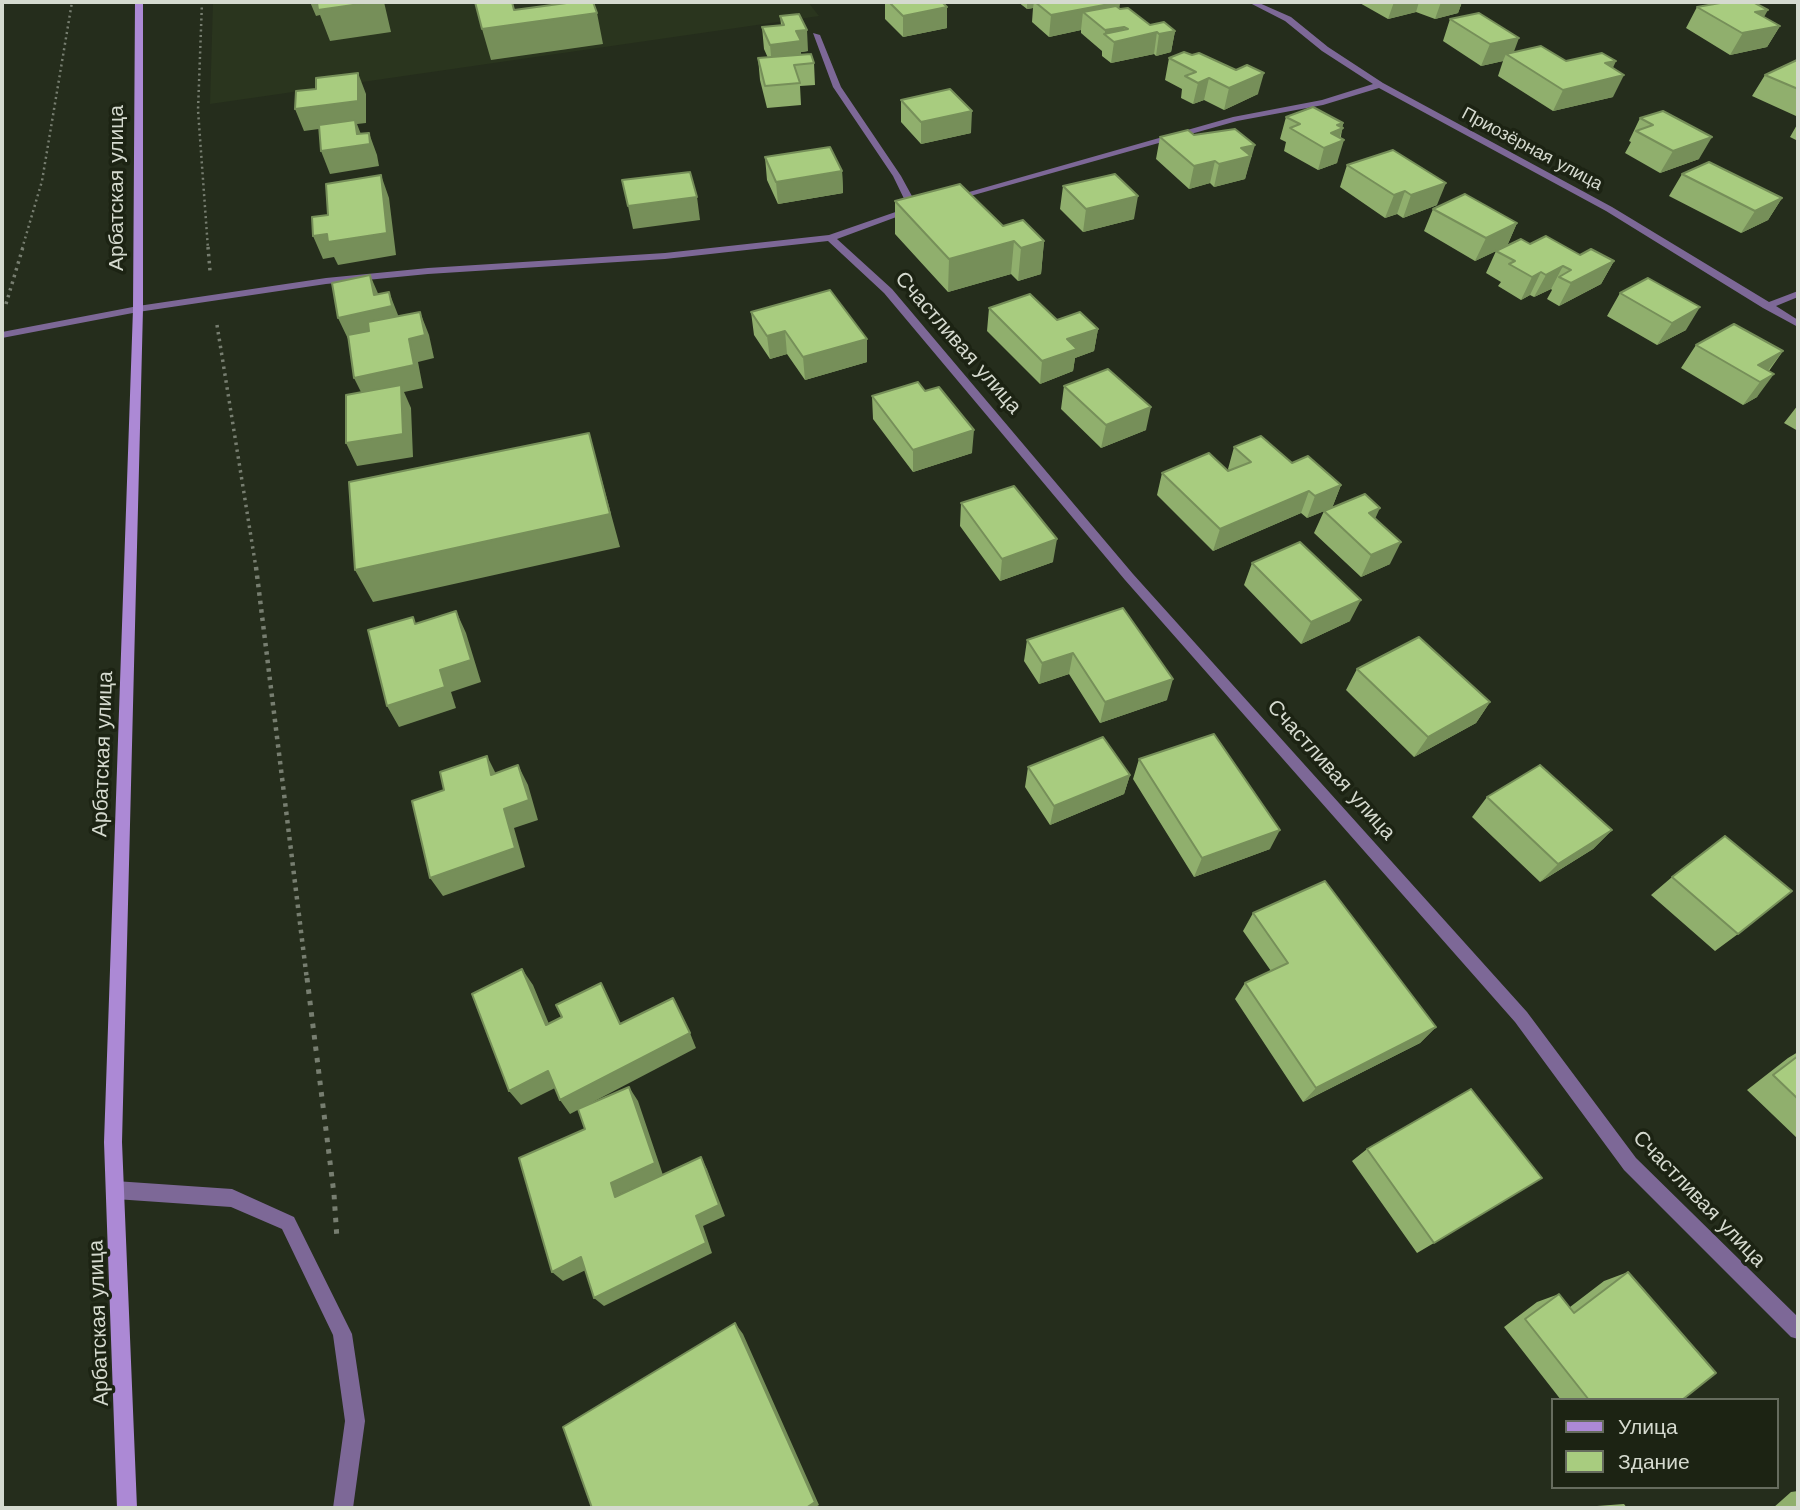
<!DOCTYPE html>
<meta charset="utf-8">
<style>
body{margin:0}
#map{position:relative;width:1800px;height:1510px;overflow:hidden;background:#252d1c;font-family:"Work Sans",sans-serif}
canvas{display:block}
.frame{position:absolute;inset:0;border:4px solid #d5dacf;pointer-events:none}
.legend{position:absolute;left:1551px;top:1398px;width:228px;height:91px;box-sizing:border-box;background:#1c2313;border:2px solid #666c5e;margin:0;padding:9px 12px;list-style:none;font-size:21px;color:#d5dacf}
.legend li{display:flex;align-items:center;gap:14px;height:35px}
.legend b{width:35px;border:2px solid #666c5e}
</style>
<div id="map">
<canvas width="1800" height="1510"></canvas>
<div class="frame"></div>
<ul class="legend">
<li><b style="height:9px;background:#ac89d5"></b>Улица</li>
<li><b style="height:19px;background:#a8cc7f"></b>Здание</li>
</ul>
</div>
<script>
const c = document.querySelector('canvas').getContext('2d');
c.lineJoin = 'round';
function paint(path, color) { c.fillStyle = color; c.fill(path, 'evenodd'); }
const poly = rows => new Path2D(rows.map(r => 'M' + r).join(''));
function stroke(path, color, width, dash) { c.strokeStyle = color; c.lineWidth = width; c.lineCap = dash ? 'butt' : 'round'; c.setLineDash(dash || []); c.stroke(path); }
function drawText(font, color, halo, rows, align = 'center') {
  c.font = font + ' "Work Sans",sans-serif'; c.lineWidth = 7; c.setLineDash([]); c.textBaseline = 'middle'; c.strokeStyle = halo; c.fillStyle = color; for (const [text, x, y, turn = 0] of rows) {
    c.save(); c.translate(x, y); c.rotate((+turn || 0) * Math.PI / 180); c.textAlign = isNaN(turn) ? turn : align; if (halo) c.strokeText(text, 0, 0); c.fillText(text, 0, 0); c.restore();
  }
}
paint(poly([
 [213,2,808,2,819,16,210,104]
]), '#2a351e');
stroke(poly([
 [202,2,198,110,208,249],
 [22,249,42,181,72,2]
]), '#777e70', 2.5, [2, 3.5]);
stroke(poly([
 [208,247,210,271],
 [6,304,23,247],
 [217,325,256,568]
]), '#777e70', 3.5, [2.5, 4.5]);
stroke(poly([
 [256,567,307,980]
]), '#777e70', 4.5, [3.5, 5]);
stroke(poly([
 [307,978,334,1194,337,1239]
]), '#777e70', 5, [4.5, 7]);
paint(poly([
 [813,33,820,35,841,87,901,176,919,209,917,211,909,209,893,176,833,87,813,33],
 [115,1181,232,1189,294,1217,352,1334,365,1421,353,1508,333,1508,345,1421,333,1335,282,1229,231,1207,115,1199,109,1196,106,1190,109,1184,115,1181]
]), '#7d6897');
paint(poly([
 [1248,2,1257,2,1291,17,1328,47,1383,83,1612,207,1769,302,1798,291,1798,297,1776,306,1798,320,1798,327,1763,308,1606,211,1379,88,1323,105,1237,121,956,200,948,198,1233,117,1322,100,1373,84,1322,51,1285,21,1248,2],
 [910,207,918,209,837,239,892,289,1133,574,1527,1012,1636,1158,1798,1317,1798,1339,1791,1337,1624,1170,1515,1022,1125,580,884,293,828,241,665,259,428,274,326,284,138,312,2,338,2,332,138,306,326,278,428,268,665,253,829,235,910,207]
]), '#7d6897');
paint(poly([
 [135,2,143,2,143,309,122,1142,137,1508,117,1508,104,1142,133,309,135,2]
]), '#ac89d5');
paint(poly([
 [885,2,942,2,947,28,903,37,885,19],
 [1018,2,1120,2,1119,8,1150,25,1175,31,1171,52,1156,56,1154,54,1111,63,1102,56,1102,51,1081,33,1081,30,1049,37,1032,22,1033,8,1027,9],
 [1358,2,1462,2,1458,13,1435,19,1416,12,1388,19],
 [1697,7,1764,17,1780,26,1767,47,1730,55,1686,28],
 [780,16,808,51,801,52,801,55,814,63,815,85,800,86,801,105,767,108,760,80,758,58,768,58,764,49,762,27,781,25],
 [1450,19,1514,52,1613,68,1613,97,1553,111,1498,76,1503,61,1481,66,1443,41],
 [1169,58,1258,94,1224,110,1204,100,1193,104,1181,98,1182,89,1165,80],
 [1798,61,1798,115,1796,116,1752,96,1765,75],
 [901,100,971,133,921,144,901,122],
 [1663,111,1699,159,1660,173,1625,153,1631,142,1629,141,1640,118],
 [1286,117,1343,123,1337,163,1318,170,1284,151,1286,142,1280,139],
 [1798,123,1798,141,1790,137],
 [1194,135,1249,167,1248,167,1245,179,1214,187,1210,183,1189,189,1156,159,1160,137],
 [765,157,842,171,843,193,778,204,767,180],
 [1347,165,1437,205,1403,218,1397,214,1385,218,1340,187],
 [1682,174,1782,198,1768,220,1741,233,1669,196],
 [1063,186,1134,219,1083,232,1060,209],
 [895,201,1003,226,1044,241,1041,274,1018,281,1011,274,948,292,895,234],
 [1433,209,1517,223,1507,246,1530,244,1614,261,1601,284,1559,306,1547,299,1552,290,1551,289,1534,297,1530,295,1521,300,1498,286,1501,282,1486,273,1496,251,1475,261,1424,231],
 [1620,293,1686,330,1657,345,1607,316],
 [989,308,1057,320,1098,329,1094,351,1075,358,1073,371,1040,384,987,331],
 [751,312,867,339,867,362,805,380,787,354,770,359,754,335],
 [1696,345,1783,351,1769,371,1757,397,1743,405,1681,368],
 [1064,386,1146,430,1101,448,1061,409],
 [872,396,972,453,913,472,873,419],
 [1798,405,1798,431,1784,423],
 [1234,447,1292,463,1341,485,1332,508,1375,518,1390,564,1361,577,1314,533,1324,511,1307,518,1301,513,1213,551,1157,495,1162,473,1229,471,1228,469],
 [961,503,1053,562,1000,581,960,526],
 [1252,563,1350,621,1301,644,1244,585],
 [1123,608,1167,700,1100,723,1069,674,1039,684,1024,661,1027,640],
 [1357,669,1490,702,1476,723,1414,757,1346,690],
 [1139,759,1270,849,1194,877,1133,779],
 [1028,767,1130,775,1124,794,1050,825,1025,787],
 [1487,797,1612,830,1593,849,1540,882,1472,817],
 [1672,877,1738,934,1715,951,1651,895],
 [1253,913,1436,1027,1420,1043,1303,1102,1235,999,1245,983,1271,971,1243,931],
 [1798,1052,1798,1139,1747,1090,1788,1058],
 [1367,1149,1434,1243,1417,1253,1352,1161],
 [1628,1272,1682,1400,1561,1400,1504,1327,1537,1302,1559,1294,1570,1307,1604,1281],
 [1798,1491,1798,1508,1773,1508,1791,1492],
 [1624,1504,1627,1508,1594,1508,1597,1506]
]), '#90af6d');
paint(poly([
 [310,2,384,2,391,32,330,41,320,15,316,16],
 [1027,2,1034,2,1033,8,1027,9],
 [1120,2,1117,23,1083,12,1081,30,1049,37,1051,15],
 [1394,2,1419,2,1416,12,1388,19],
 [1441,2,1462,2,1458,13,1435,19],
 [947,7,947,28,903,37,903,16],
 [1768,10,1756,31,1780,26,1767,47,1730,55,1755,12],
 [597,13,603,44,491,60,482,29],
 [1124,27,1122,40,1157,32,1154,54,1111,63,1114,42,1105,34,1105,30],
 [807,30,808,51,801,52,802,63,772,66,770,45,796,31],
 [1175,31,1171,52,1156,56,1159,34],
 [1519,38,1512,57,1506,54,1503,61,1481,66,1490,44],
 [1616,61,1608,79,1624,75,1613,97,1553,111,1563,90,1605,63],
 [358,73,366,94,366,123,357,124,364,142,369,133,377,155,379,166,330,174,321,151,357,134,356,124,304,131,295,109],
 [1264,73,1258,94,1224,110,1229,88],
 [1209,78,1204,100,1193,104,1198,83],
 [972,111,971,133,921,144,921,122],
 [1343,123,1341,129,1343,128,1338,142,1344,140,1337,163,1318,170,1324,148,1331,133,1337,125],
 [1712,137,1699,159,1660,173,1673,151],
 [1255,145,1245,179,1214,187,1219,164,1241,148],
 [1215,161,1210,183,1189,189,1194,166],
 [842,171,843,193,778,204,776,182],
 [381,175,389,198,396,255,338,265,334,257,323,259,313,236],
 [1446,183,1437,205,1403,218,1411,195],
 [1405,191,1397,214,1385,218,1394,195],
 [1138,196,1134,219,1083,232,1086,209],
 [697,197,700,220,633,229,628,206],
 [1782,198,1768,220,1741,233,1755,211],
 [1517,223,1507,246,1475,261,1486,238],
 [1014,241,1011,274,948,292,949,259],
 [1044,241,1041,274,1018,281,1021,248],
 [1614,261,1601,284,1559,306,1571,283],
 [1563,266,1551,289,1534,297,1546,275],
 [1541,272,1530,295,1521,300,1532,277],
 [370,275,380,298,389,292,398,315,402,329,349,341,338,318,374,295],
 [1700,307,1686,330,1657,345,1672,323],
 [420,312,429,335,434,358,418,362,423,388,404,392,411,408,413,457,357,466,346,443,365,400,354,378,409,339],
 [1098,329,1094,351,1075,358,1073,371,1040,384,1042,361,1067,339],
 [785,331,787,354,770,359,767,336],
 [867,339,867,362,805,380,803,357],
 [1783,351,1766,373,1758,365],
 [1774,374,1757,397,1743,405,1760,382],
 [1151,407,1146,430,1101,448,1106,425],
 [974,430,972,453,913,472,913,450],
 [589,433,620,547,373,602,355,570],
 [1341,485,1332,508,1307,518,1315,496],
 [1309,491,1301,513,1213,551,1220,529],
 [1380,508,1370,530,1369,513],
 [1057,539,1053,562,1000,581,1002,559],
 [1401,542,1390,564,1361,577,1371,555],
 [1361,600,1350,621,1301,644,1311,622],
 [456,611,466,633,481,682,451,692,456,708,399,727,387,706,440,670],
 [1073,653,1069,674,1039,684,1042,663],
 [1173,679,1167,700,1100,723,1105,702],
 [1490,702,1476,723,1414,757,1428,737],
 [487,756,497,776,491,775],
 [518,765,528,785,538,820,514,828,525,867,443,896,430,878,504,809],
 [1130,775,1124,794,1050,825,1054,806],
 [1280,830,1270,849,1194,877,1202,858],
 [1612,830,1593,849,1540,882,1558,864],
 [522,969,533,985,556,1041,546,1025],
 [1436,1027,1420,1043,1303,1102,1316,1088],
 [690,1033,696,1048,570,1114,560,1100],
 [548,1071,559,1086,521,1105,509,1091],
 [629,1087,638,1101,663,1175,620,1194,624,1209,615,1197,611,1183],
 [701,1157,707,1169,725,1216,703,1226,712,1253,604,1306,594,1298,696,1216],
 [581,1257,592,1267,563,1281,552,1272],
 [735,1323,743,1334,819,1505,814,1508,806,1508]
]), '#768f59');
const building = poly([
 [317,2,374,2,318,10,317,2],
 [475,2,512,2,514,10,574,2,593,2,597,13,482,29,475,2],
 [889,2,942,2,947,7,903,16,889,2],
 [1035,2,1120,2,1051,15,1035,2],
 [1726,2,1753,2,1768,10,1755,12,1780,26,1742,33,1697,7,1726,2],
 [1116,6,1120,9,1128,8,1150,25,1164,22,1175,31,1159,34,1157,32,1114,42,1104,34,1128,29,1124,27,1105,30,1083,12,1116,6],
 [1479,13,1519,38,1490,44,1450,19,1479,13],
 [799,14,807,30,796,31,801,41,770,45,762,27,784,25,780,16,799,14],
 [1541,46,1566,61,1602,53,1616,61,1605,63,1624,75,1563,90,1506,54,1541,46],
 [1184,52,1192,55,1199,53,1236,70,1247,65,1264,73,1229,88,1209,78,1198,83,1185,76,1196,72,1169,58,1184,52],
 [811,54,814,63,794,65,800,83,765,86,758,58,811,54],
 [1797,60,1798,61,1798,89,1765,75,1797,60],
 [358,73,358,101,295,109,296,91,316,89,316,78,358,73],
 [950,89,972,111,921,122,901,100,950,89],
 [1313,107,1343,123,1337,125,1343,128,1331,133,1344,140,1324,148,1290,128,1300,124,1286,117,1313,107],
 [1663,111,1712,137,1673,151,1636,131,1653,125,1640,118,1663,111],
 [355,120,357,134,369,133,370,144,321,151,319,125,355,120],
 [1235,129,1255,145,1241,148,1251,156,1219,164,1215,161,1194,166,1160,137,1188,130,1194,135,1235,129],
 [830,147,842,171,776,182,765,157,830,147],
 [1393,150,1446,183,1411,195,1405,191,1394,195,1347,165,1393,150],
 [1709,162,1782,198,1755,211,1682,174,1709,162],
 [690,172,697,197,628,206,622,180,690,172],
 [1115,174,1138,196,1086,209,1063,186,1115,174],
 [381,175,387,233,328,242,327,234,313,236,312,217,328,215,326,184,381,175],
 [960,184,1003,226,1023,220,1044,241,1021,248,1014,241,949,259,895,201,960,184],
 [1465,194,1517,223,1486,238,1433,209,1465,194],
 [1546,236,1580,255,1591,249,1614,261,1571,283,1559,277,1571,270,1563,266,1546,275,1541,272,1532,277,1509,264,1515,261,1496,251,1521,239,1530,244,1546,236],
 [370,275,374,295,389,292,392,306,338,318,332,283,370,275],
 [1648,278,1700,307,1672,323,1620,293,1648,278],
 [830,290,867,339,803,357,785,331,767,336,751,312,830,290],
 [1030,294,1057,320,1080,312,1098,329,1067,339,1077,349,1042,361,989,308,1030,294],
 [420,312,425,335,409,339,414,365,354,378,348,335,369,331,368,322,420,312],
 [1734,324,1783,351,1758,365,1774,374,1760,382,1696,345,1734,324],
 [1108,369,1151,407,1106,425,1064,386,1108,369],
 [918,382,925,391,939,387,974,430,913,450,872,396,918,382],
 [401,385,403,434,346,443,346,395,401,385],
 [589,433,610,514,355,570,349,482,589,433],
 [1261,436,1292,463,1308,456,1341,485,1315,496,1309,491,1220,529,1162,473,1209,453,1228,471,1251,462,1234,447,1261,436],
 [1014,486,1057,539,1002,559,961,503,1014,486],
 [1365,494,1380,508,1369,513,1401,542,1371,555,1324,511,1365,494],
 [1300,542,1361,600,1311,622,1252,563,1300,542],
 [1123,608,1173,679,1105,702,1073,653,1042,663,1027,640,1123,608],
 [456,611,471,660,440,670,445,687,387,706,368,630,413,617,415,624,456,611],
 [1419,637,1490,702,1428,737,1357,669,1419,637],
 [1214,734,1280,830,1202,858,1139,759,1214,734],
 [1103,737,1130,775,1054,806,1028,767,1103,737],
 [487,756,491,775,518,765,529,800,504,809,515,848,430,878,412,801,444,790,440,772,487,756],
 [1540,765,1612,830,1558,864,1487,797,1540,765],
 [1725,836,1792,891,1738,934,1672,877,1725,836],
 [1325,881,1436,1027,1316,1088,1245,983,1288,963,1253,913,1325,881],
 [522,969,546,1025,562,1017,556,1005,601,983,620,1024,673,998,690,1033,560,1100,548,1071,509,1091,472,994,522,969],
 [1798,1056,1798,1099,1773,1075,1798,1056],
 [629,1087,655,1163,611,1183,615,1197,701,1157,719,1205,696,1216,706,1243,594,1298,581,1257,552,1272,519,1158,585,1129,578,1109,629,1087],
 [1471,1089,1542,1178,1434,1243,1367,1149,1471,1089],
 [1628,1272,1716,1373,1682,1400,1589,1400,1525,1319,1559,1294,1574,1313,1628,1272],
 [735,1323,815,1502,806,1508,592,1508,563,1427,735,1323]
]);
paint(building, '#a8cc7f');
stroke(building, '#768f59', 2);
drawText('18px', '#d5dacf', '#1c2313', [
 ["Приозёрная улица",1532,149,28]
]);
drawText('21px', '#d5dacf', '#1c2313', [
 ["Арбатская улица",117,188,-90],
 ["Счастливая улица",958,343,49],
 ["Арбатская улица",103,754,-88],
 ["Счастливая улица",1331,770,48],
 ["Счастливая улица",1699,1199,46],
 ["Арбатская улица",99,1323,-92]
]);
</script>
